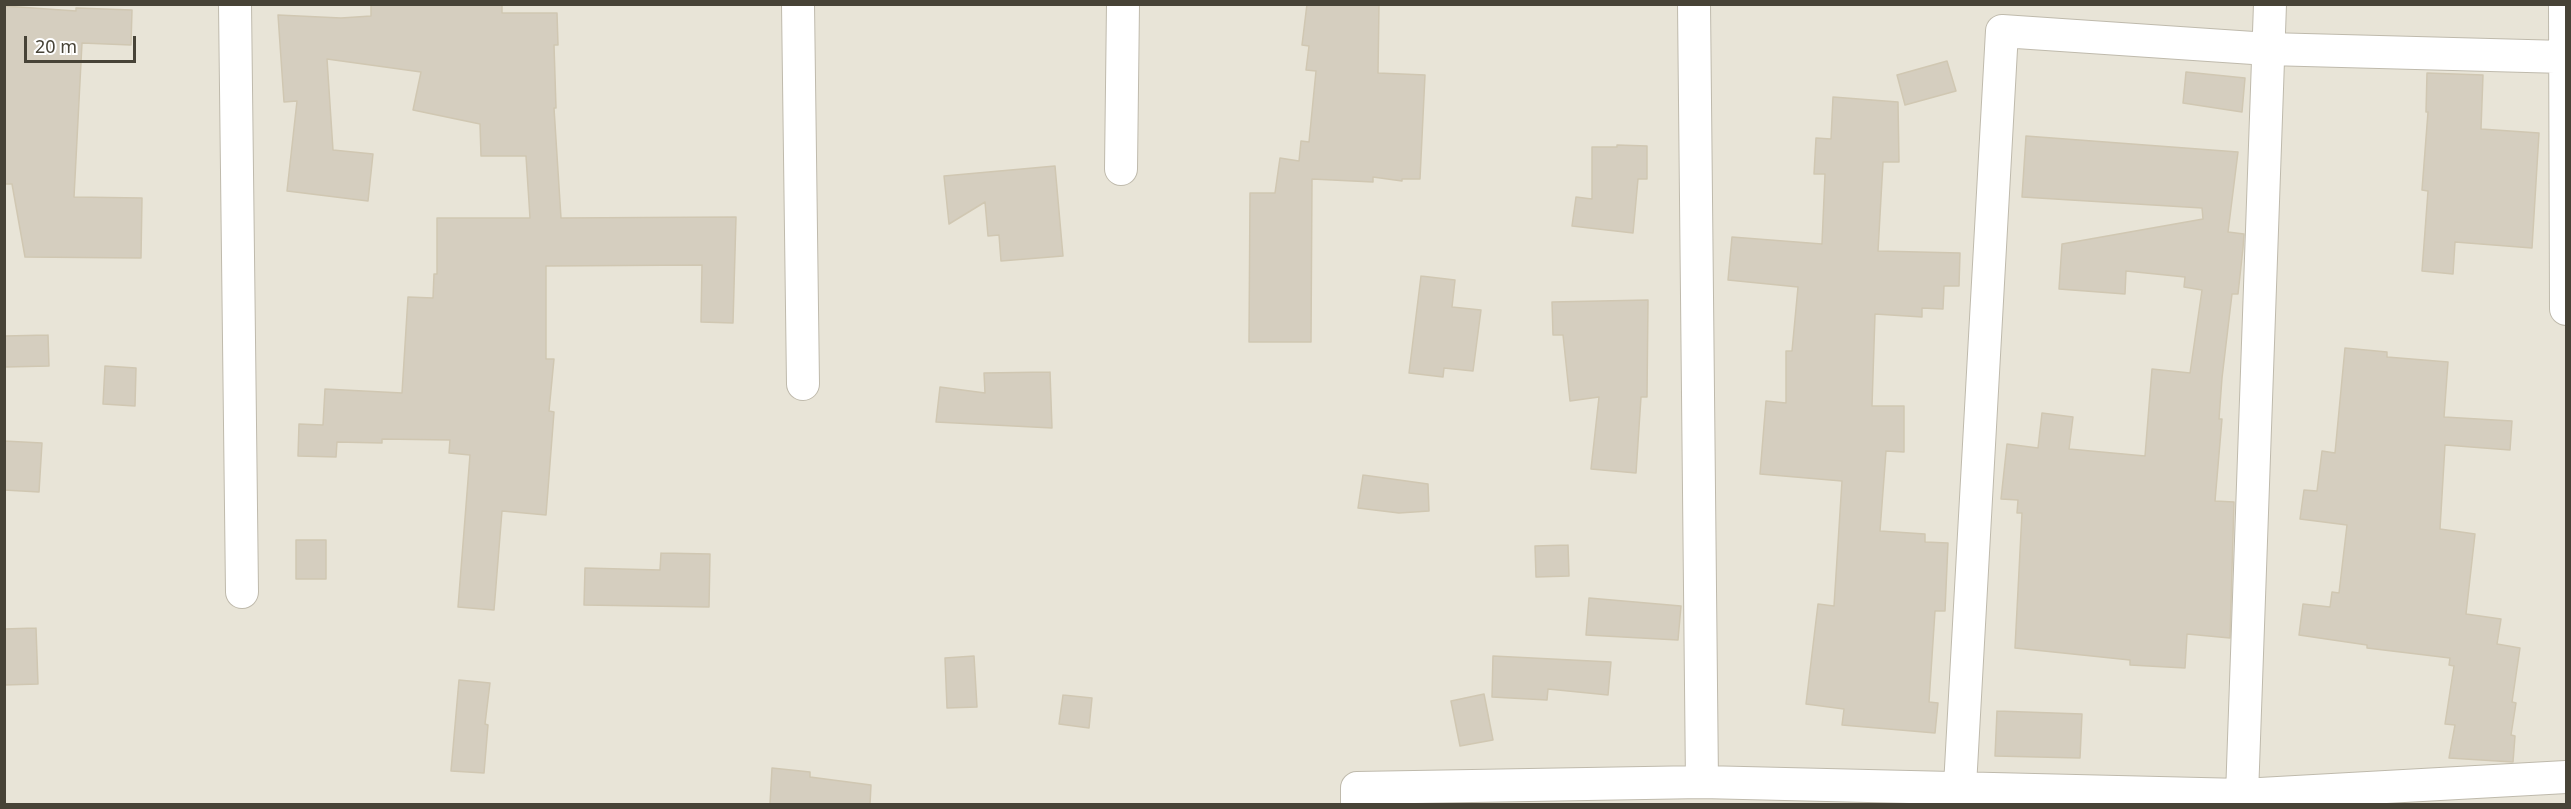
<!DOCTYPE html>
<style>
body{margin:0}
#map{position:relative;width:2571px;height:809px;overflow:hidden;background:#f4f2e9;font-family:"Noto Sans",sans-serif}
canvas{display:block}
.frame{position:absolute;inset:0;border:6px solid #474337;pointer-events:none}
.scale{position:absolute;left:24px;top:36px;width:112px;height:27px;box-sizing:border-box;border:3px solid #474337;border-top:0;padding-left:8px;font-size:18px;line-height:21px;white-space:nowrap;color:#474337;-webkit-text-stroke:4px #fff;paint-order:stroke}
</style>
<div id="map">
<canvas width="2571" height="809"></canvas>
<div class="frame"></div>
<div class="scale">20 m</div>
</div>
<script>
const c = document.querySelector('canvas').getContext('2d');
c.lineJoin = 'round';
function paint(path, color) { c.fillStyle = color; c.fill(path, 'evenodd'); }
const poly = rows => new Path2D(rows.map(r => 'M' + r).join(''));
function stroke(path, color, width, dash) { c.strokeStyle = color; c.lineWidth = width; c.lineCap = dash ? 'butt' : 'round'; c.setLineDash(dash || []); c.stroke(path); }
paint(poly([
 [5,5,2566,5,2566,804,5,804]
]), '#e8e4d7');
const building = poly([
 [371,4,502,4,502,13,557,13,558,45,554,45,556,108,554,108,561,218,736,217,733,323,701,322,702,265,546,266,546,359,554,359,549,411,554,412,546,515,502,511,494,610,458,607,470,455,449,453,450,440,382,439,382,443,337,442,336,457,298,456,299,424,323,425,325,389,402,393,408,297,433,298,434,274,437,274,437,218,530,218,526,156,481,156,480,124,413,110,421,72,327,59,333,150,373,154,368,201,287,191,297,101,284,102,278,15,341,18,371,16,371,4],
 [1307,4,1379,4,1378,73,1425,75,1420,179,1402,179,1402,181,1373,177,1373,182,1312,179,1311,342,1249,342,1250,193,1275,193,1280,158,1299,161,1301,141,1309,142,1316,71,1306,70,1309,46,1302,45,1307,4],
 [4,6,76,11,76,8,132,10,131,45,82,43,74,197,142,198,141,258,25,257,12,184,4,184,4,6],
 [1947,61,1956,91,1905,105,1897,75,1947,61],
 [2186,72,2245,78,2242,112,2183,103,2186,72],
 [2427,73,2483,75,2481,129,2539,133,2532,248,2455,242,2453,274,2422,271,2428,191,2422,190,2428,112,2426,112,2427,73],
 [1833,97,1898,102,1899,162,1883,162,1878,251,1960,253,1959,286,1944,286,1943,309,1922,308,1922,317,1875,314,1872,406,1904,406,1904,452,1886,451,1880,531,1925,534,1925,542,1948,543,1945,611,1935,611,1929,702,1938,703,1935,733,1842,725,1844,709,1806,704,1818,604,1834,606,1842,481,1760,474,1766,401,1786,403,1786,351,1792,351,1798,287,1728,280,1732,237,1822,244,1825,174,1814,174,1816,138,1831,139,1833,97],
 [2026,136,2238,152,2228,232,2244,234,2243,248,2238,294,2232,294,2222,378,2219,419,2222,419,2215,501,2234,502,2230,638,2187,634,2185,668,2130,665,2130,660,2015,648,2022,513,2017,513,2018,500,2001,499,2007,444,2038,448,2042,413,2073,417,2069,449,2145,456,2152,369,2190,373,2202,290,2184,287,2185,277,2126,271,2125,294,2059,289,2062,244,2203,219,2202,208,2022,197,2026,136],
 [1617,145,1647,146,1647,179,1638,179,1633,233,1572,226,1576,197,1592,199,1592,147,1617,147,1617,145],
 [1055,166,1063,256,1001,261,999,235,988,236,985,202,949,224,944,176,1055,166],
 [1421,276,1455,280,1452,307,1481,310,1473,371,1444,368,1443,377,1409,373,1421,276],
 [1648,300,1647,397,1641,397,1636,473,1591,469,1599,397,1570,401,1563,335,1553,335,1552,302,1648,300],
 [48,335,49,366,5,367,5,336,48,335],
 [2345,348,2387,352,2387,357,2448,362,2444,417,2512,421,2510,450,2445,445,2440,529,2475,534,2466,614,2501,619,2497,644,2520,648,2512,702,2516,703,2511,735,2515,736,2513,762,2449,758,2455,725,2445,724,2454,666,2449,665,2450,658,2367,648,2367,645,2299,635,2303,604,2330,607,2332,592,2339,593,2347,525,2300,519,2304,490,2317,491,2322,451,2335,453,2345,348],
 [105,366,136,368,135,406,103,404,105,366],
 [1050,372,1052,428,936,422,940,387,985,393,984,373,1050,372],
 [4,441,42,443,39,492,4,490,4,441],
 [1363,475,1428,484,1429,511,1399,513,1358,508,1363,475],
 [296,540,326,540,326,579,296,579,296,540],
 [1568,545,1569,576,1536,577,1535,546,1568,545],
 [661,553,710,554,709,607,584,605,585,568,660,570,661,553],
 [1589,598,1681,606,1678,640,1586,635,1589,598],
 [36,628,38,684,4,685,4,629,36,628],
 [974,656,977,707,947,708,945,658,974,656],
 [1493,656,1611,662,1608,695,1548,689,1547,700,1492,697,1493,656],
 [459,680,490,683,485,724,488,725,484,773,451,771,459,680],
 [1484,694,1493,740,1460,746,1451,701,1484,694],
 [1063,695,1092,698,1089,728,1059,724,1063,695],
 [1997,711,2082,714,2080,758,1995,756,1997,711],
 [772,768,810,772,810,777,871,785,870,804,770,804,772,768]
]);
paint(building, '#d5cebf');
stroke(building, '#d0c7b2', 1.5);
const minor = poly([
 [235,4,242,592],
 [798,4,803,384],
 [1694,4,1702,782],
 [2565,4,2566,309],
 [1121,169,1123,4],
 [2242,795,2270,4],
 [1357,804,1357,788,1702,782,2242,795,2566,777],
 [1959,804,2002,31,2268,49,2564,57]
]);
stroke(minor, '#bfbaac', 34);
stroke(minor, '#fff', 32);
</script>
